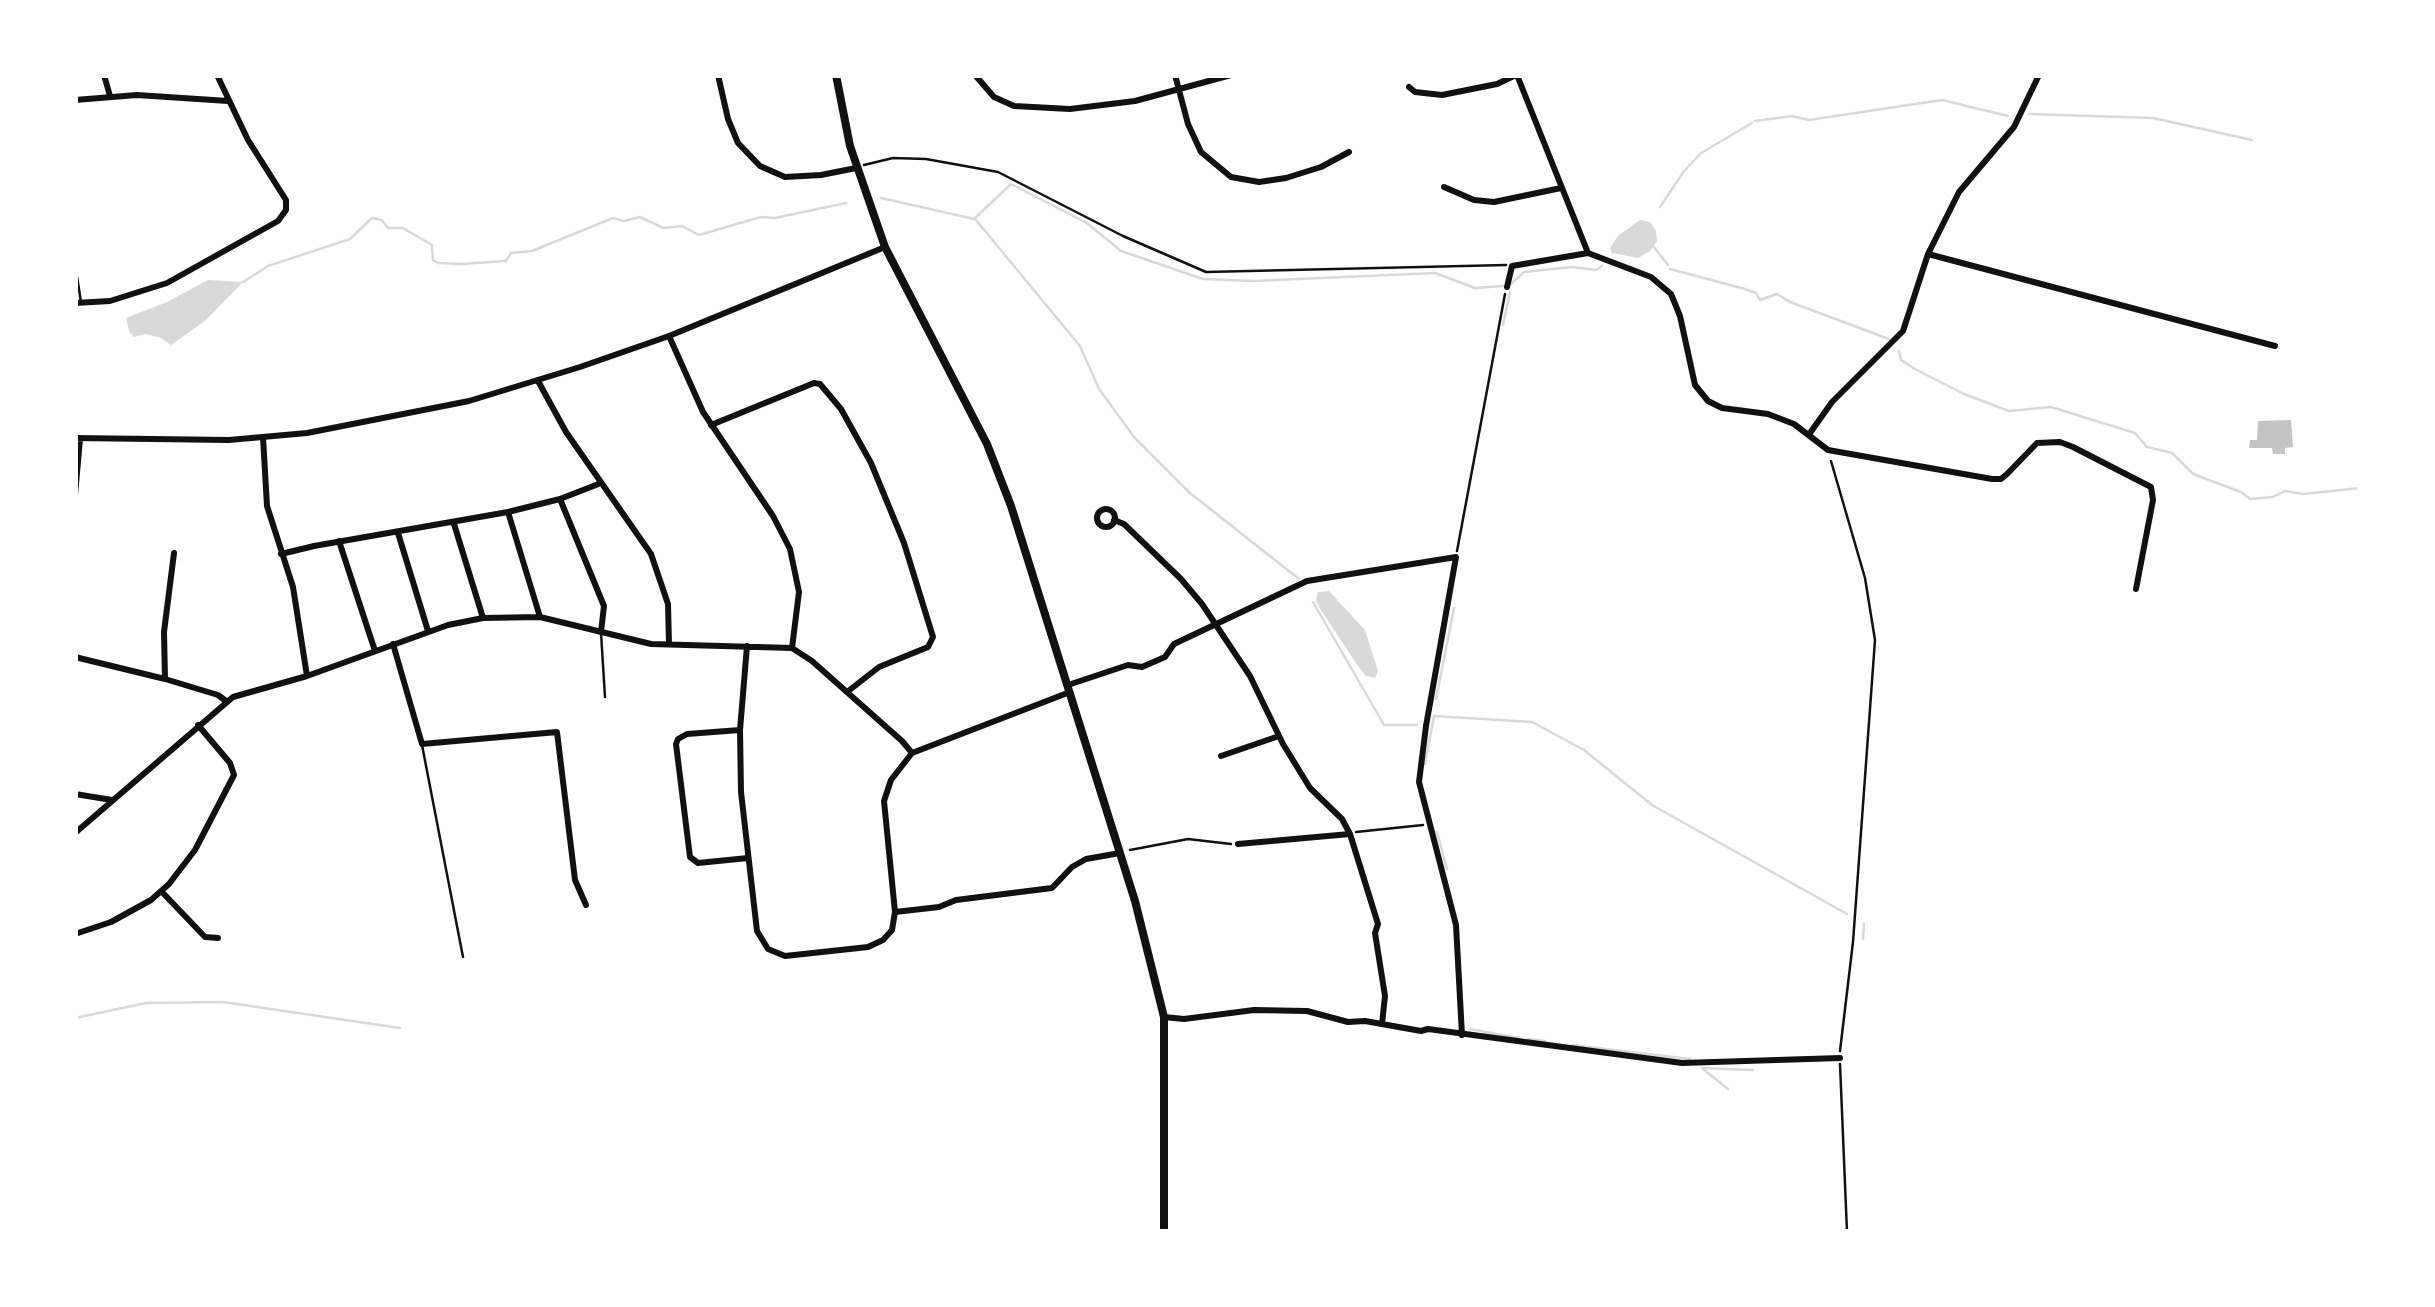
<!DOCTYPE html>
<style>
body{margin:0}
#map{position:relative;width:2435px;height:1307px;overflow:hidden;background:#fff;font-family:"Space Grotesk",sans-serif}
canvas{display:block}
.frame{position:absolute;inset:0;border:78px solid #fff;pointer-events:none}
</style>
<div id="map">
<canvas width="2435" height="1307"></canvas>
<div class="frame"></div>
</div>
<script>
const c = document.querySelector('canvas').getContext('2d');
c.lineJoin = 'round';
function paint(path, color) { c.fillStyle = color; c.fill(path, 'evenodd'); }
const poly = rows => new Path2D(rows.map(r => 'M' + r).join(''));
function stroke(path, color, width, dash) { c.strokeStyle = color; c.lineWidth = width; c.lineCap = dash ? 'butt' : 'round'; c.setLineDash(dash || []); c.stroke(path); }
paint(poly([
 [1640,220,1650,222,1656,231,1657,241,1650,251,1638,258,1612,253,1610,248,1618,236],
 [208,280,243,282,205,321,171,345,161,338,145,334,134,337,129,331,126,318,167,302],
 [1329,591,1365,630,1378,671,1375,678,1366,676,1358,666,1319,607,1316,600,1318,592]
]), '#d9d9d9');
stroke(poly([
 [2029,114,2153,118,2252,140],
 [1755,121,1792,116,1809,120,1942,100,2008,116],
 [881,198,974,219,1011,184,1087,223,1121,251,1203,279,1254,281,1435,273,1475,288,1503,286],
 [1660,207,1684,171,1701,153,1752,123],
 [976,220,1080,346,1099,389,1134,437,1190,493,1299,579],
 [1654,247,1668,265],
 [1670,269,1745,289,1756,293,1760,300,1777,294,1790,302,1889,339],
 [243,282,268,266,350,239,372,218,382,220,388,228,403,228,432,245,433,260,438,263,461,264,506,261,511,253,532,251,613,218,624,221,640,217,663,228,682,226,699,235,761,217,775,218,846,203],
 [1511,284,1524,272,1572,267,1596,270,1602,266],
 [1503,325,1510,292],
 [1899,351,1901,360,1915,369,1964,394,2009,411,2051,407,2135,433,2147,447,2172,453,2193,474,2241,492,2250,499,2273,497,2285,491,2303,494,2360,488],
 [1313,602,1384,725,1417,725],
 [1436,699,1454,608],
 [1425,764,1434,716,1532,722,1584,750,1652,805,1847,914],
 [1437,832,1447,869],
 [1863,939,1864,924],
 [75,1018,146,1003,223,1002,400,1028],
 [1470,1029,1519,1038],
 [1528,1039,1545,1041],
 [1572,1045,1690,1059],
 [1702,1068,1753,1070],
 [1703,1069,1728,1089]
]), '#d9d9d9', 2.5);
paint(poly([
 [2291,420,2293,447,2285,448,2285,454,2273,454,2272,448,2249,448,2250,440,2257,440,2258,421]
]), '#c4c4c4');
stroke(poly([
 [864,165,893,158,926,159,998,172,1123,236,1206,272,1506,265],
 [1831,461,1865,578,1875,640,1853,942,1840,1051],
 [1457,551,1505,294],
 [1356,832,1423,825],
 [1130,850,1188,839,1231,844],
 [1840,1064,1847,1232]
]), '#111', 2.5);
stroke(poly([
 [75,264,81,302],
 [601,633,605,697],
 [422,745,463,957]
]), '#111', 2.5);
stroke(poly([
 [104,75,110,96],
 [718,75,728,119,738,143,760,166,785,177,821,175,856,168],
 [975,75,994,97,1014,106,1070,109,1135,101,1231,75],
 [1175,75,1188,124,1201,152,1231,177,1259,182,1286,178,1321,167,1349,152],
 [1517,75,1588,253,1651,277,1671,294,1680,316,1695,385,1708,401,1722,408,1768,414,1794,424,1828,450,1992,479,2001,479,2007,474,2037,443,2060,442,2073,447,2151,487,2153,500,2136,589],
 [1409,87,1415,92,1442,95,1497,84,1516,75],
 [75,100,137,95,228,101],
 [1444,187,1474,200,1494,202,1561,188],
 [1928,254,2275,346],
 [1507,287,1512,266,1588,253],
 [75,303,110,301,167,283,278,221,286,210,286,200,248,140,217,75],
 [669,336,703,412,773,516,790,549,799,592,792,648],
 [538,381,566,432,651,554,668,604,669,644],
 [711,425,814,383,820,384,841,409,871,463,904,543,933,637,928,647,879,667,847,692],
 [1810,433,1832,402,1903,331,1928,254,1959,192,2014,127,2039,75],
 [263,437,267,506,293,587,307,676],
 [75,438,229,440,307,433,469,401,580,367,669,336,885,247],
 [75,495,80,439],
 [560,499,604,606,601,632],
 '1097 518a9 9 0 1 1 18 0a9 9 0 1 1-18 0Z',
 [508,512,540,617],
 [1114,520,1124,524,1181,579,1202,604,1250,676,1283,744,1310,788,1342,819,1350,834,1378,924,1375,933,1385,996,1382,1024],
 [454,524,483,618],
 [398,533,428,631],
 [339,541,375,651],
 [281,554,314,546,508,512,560,499,601,483],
 [393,644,422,744,557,732,575,880,586,905],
 [747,646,740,730,741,792,757,931,768,949,785,956,868,947,883,940,892,930,895,912,884,801,891,780,912,753],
 [75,657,165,679,218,695,226,701],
 [165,679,164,632,174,553],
 [1068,685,1128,665,1142,667,1165,657,1174,644,1307,581,1456,557,1426,726,1419,782,1456,925,1462,1035],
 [740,730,687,734,678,739,676,744,690,857,698,863,748,858],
 [1221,756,1279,736],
 [75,794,112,800],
 [75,833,233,697,307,676,448,625,483,618,540,617,651,644,792,648,812,661,902,741,912,753,1070,692],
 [1238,844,1350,834],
 [162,892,205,937,218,938],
 [895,912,939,907,956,900,1052,888,1072,867,1086,859,1120,853],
 [75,934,111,922,151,900,169,884,195,850,234,775,230,763,198,725],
 [1164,1017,1184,1019,1254,1010,1307,1011,1348,1022,1365,1021,1421,1031,1428,1029,1682,1063,1840,1058]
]), '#111', 6);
stroke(poly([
 [836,75,850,146,885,247,987,444,1011,506,1135,901,1164,1017,1164,1232]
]), '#111', 8);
</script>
